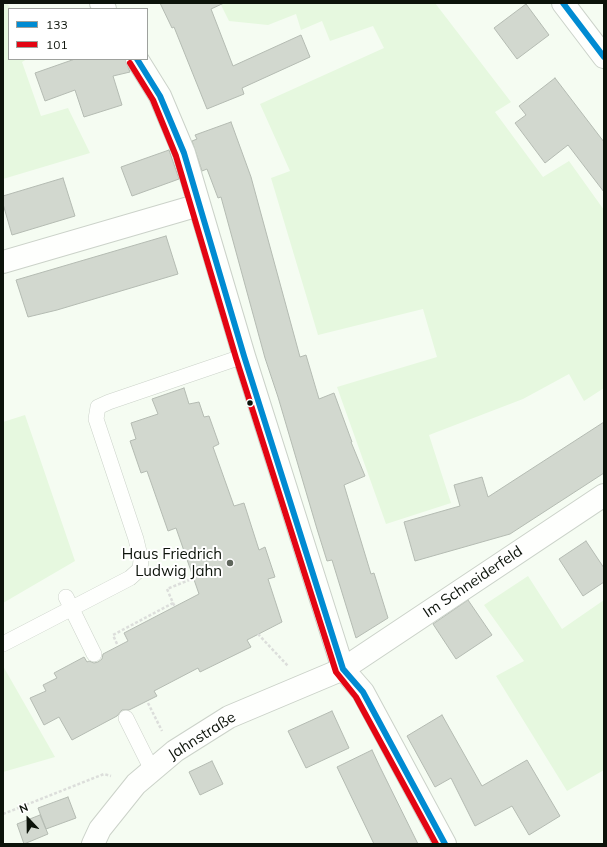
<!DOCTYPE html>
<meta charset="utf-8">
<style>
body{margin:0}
#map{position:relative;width:607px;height:847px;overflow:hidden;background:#f5fcf2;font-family:Mulish,sans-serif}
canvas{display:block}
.frame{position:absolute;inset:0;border:4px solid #0c130a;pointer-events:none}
.legend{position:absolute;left:8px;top:8px;width:140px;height:52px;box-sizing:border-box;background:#fff;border:1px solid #9ea19d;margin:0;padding:5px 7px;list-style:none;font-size:12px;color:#0c130a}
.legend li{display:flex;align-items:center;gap:8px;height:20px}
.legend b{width:20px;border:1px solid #9ea19d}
.north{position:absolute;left:8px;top:799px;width:40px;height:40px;-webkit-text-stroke:3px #fff;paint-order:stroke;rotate:338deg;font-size:11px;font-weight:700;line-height:16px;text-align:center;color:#0c130a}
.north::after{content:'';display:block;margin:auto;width:14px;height:18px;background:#0c130a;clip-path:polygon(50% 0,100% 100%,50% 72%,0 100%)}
</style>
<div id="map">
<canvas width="607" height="847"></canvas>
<div class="frame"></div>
<ul class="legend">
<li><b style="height:5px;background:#008bd2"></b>133</li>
<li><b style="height:5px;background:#e30513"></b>101</li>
</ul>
<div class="north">N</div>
</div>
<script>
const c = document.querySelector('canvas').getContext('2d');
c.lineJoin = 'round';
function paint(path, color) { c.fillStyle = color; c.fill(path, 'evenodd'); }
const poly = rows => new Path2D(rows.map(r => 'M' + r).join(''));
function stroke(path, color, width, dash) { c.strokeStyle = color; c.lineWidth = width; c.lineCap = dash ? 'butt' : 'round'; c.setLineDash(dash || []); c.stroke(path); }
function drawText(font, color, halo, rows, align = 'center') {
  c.font = font + ' Mulish,sans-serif'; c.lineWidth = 4; c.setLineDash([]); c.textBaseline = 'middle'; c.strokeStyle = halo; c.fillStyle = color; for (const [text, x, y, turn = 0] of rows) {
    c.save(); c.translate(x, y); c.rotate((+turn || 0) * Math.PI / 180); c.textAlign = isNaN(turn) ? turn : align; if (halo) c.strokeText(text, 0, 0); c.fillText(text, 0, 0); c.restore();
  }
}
paint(poly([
 [3,3,7,3,11,9,9,9,9,59,27,59,22,62,41,116,68,108,90,153,3,179],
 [220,3,435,3,511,102,495,112,543,177,569,161,604,210,604,388,584,401,569,374,523,399,429,435,451,503,386,524,337,387,437,357,423,309,318,335,271,178,290,171,260,104,384,48,373,26,330,41,322,21,301,30,296,14,268,25,229,21],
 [25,415,75,561,3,603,3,422],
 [528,576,562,629,604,600,604,770,567,791,496,676,524,661,484,605],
 [3,666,55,757,3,772]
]), '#e6f8df');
const building = poly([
 [160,3,224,3,211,9,233,66,301,35,310,57,242,88,244,94,207,109,174,27,172,28,160,3],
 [526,4,549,35,517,59,494,28,526,4],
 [75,59,125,59,130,72,113,76,122,105,84,117,75,90,45,101,35,73,75,59],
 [555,78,604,142,604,192,568,145,545,163,515,123,526,115,519,106,555,78],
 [231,122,251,177,300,357,306,355,319,399,334,393,352,442,351,442,365,476,344,485,371,574,374,573,388,618,356,638,332,560,327,561,317,529,278,397,265,358,221,197,218,198,207,169,202,171,192,141,197,139,195,135,231,122],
 [169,150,179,179,132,196,121,167,169,150],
 [63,178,75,216,12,235,3,204,3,196,63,178],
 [166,236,178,274,57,310,28,317,16,280,166,236],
 [184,388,189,404,199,402,204,417,209,416,219,444,213,447,234,506,244,503,259,550,265,547,275,577,268,579,282,622,247,640,251,647,200,672,198,668,154,691,157,696,129,710,122,710,117,716,72,740,59,717,44,725,30,698,46,691,43,685,57,678,54,673,84,657,87,662,89,661,94,663,98,662,102,659,103,654,128,641,124,633,199,594,176,528,168,531,147,471,141,473,130,441,136,439,131,423,158,414,152,399,184,388],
 [604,422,604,473,510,534,415,561,404,522,460,506,454,485,482,477,488,497,604,422],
 [586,541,604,568,604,582,583,596,559,559,586,541],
 [468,600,492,635,456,659,433,624,468,600],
 [332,711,349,748,306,768,288,731,332,711],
 [442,715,482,786,527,760,560,816,529,835,512,806,475,826,451,778,435,787,407,736,442,715],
 [372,750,379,765,418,844,374,844,337,767,372,750],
 [212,761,223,784,200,795,189,772,212,761],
 [68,797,76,818,46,829,38,808,68,797],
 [40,815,48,834,24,844,17,824,40,815]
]);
paint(building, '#d2d8cf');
stroke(building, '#b4bbb2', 1);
const service = poly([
 [66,597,94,654],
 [3,644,130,578,140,569,141,560,136,539,96,419,98,407,109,402,244,356],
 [126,718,152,770]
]);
const minor = poly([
 [101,3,105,9],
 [563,3,604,57],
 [137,59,160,96,184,153,244,356,343,669,363,692,445,844],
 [3,262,199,205],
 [93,844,100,829,136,784,175,751,229,717,343,669,604,495]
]);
stroke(service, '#cbd2c9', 16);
stroke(minor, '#cbd2c9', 24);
stroke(poly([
 [173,603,175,607],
 [258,634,288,666],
 [117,644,113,635,173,603,167,589,194,578],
 [148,703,162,731],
 [3,814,104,774,111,776]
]), '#dcdedb', 2.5, [3, 2]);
stroke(service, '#fefffd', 15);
stroke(minor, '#fefffd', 22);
stroke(poly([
 [563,3,604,57],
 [137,59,160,96,184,153,244,356,343,669,363,692,445,844]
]), '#008bd2', 6);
stroke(poly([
 [130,63,153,100,176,156,236,358,336,672,356,697,436,844]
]), '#e30513', 6);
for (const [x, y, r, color] of [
 [250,403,3.5,"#0c130a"],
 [230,563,4,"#5e655b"]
]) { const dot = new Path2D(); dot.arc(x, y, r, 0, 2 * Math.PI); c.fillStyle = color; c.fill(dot); stroke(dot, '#fff', 1.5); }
drawText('15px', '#0c130a', '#fff', [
 ["Haus Friedrich",222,554],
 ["Ludwig Jahn",222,571]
], 'right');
drawText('15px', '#0c130a', '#fff', [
 ["Im Schneiderfeld",473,582,-34],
 ["Jahnstraße",202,736,-32]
]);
</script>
